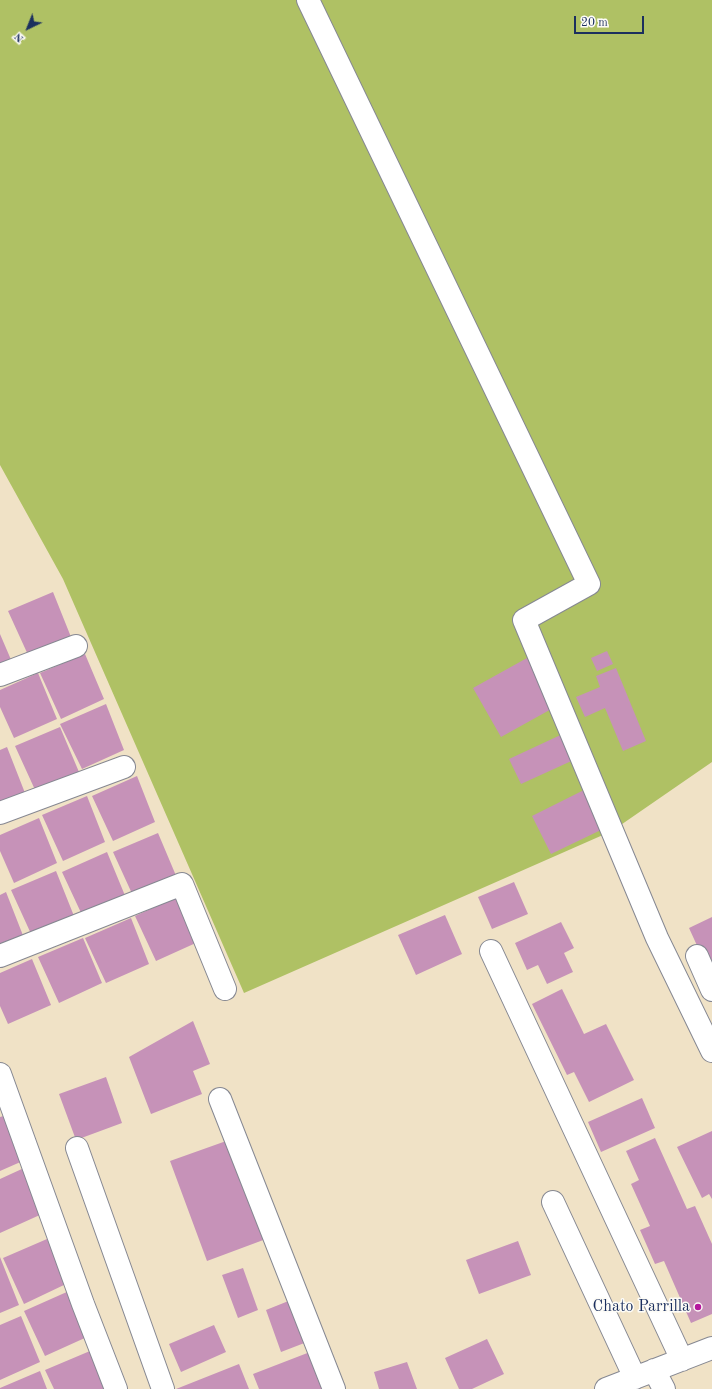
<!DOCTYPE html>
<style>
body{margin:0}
#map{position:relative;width:712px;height:1389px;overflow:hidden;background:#f0e2c6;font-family:"Old Standard TT",serif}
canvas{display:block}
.north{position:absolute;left:8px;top:8px;width:40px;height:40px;-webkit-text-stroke:3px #fdfcf7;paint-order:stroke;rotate:223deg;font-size:11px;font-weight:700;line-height:16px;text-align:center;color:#1b2f5e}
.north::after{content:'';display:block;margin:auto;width:14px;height:18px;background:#1b2f5e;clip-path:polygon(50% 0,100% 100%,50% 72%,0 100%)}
.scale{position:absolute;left:574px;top:16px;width:70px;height:18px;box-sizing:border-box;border:2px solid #1b2f5e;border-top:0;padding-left:5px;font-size:12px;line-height:14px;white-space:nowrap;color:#1b2f5e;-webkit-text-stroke:3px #fdfcf7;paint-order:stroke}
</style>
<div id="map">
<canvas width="712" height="1389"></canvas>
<div class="north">N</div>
<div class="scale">20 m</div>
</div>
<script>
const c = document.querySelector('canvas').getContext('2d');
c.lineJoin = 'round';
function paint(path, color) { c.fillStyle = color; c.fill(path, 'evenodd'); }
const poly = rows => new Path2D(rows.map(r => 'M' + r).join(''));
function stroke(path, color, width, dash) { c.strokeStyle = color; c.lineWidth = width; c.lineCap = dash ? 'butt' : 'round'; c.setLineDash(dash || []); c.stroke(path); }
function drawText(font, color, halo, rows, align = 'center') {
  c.font = font + ' "Old Standard TT",serif'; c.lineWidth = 3; c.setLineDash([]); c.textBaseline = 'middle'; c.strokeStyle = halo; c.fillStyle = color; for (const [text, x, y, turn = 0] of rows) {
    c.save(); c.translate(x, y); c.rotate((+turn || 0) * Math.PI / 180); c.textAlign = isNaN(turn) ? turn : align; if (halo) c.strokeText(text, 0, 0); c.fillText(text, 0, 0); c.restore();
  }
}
paint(poly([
 [0,0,712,0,712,762,612,831,244,993,63,579,0,465]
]), '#afc164');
paint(poly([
 [53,592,71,637,29,657,8,611],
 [0,634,12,662,0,667],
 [607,651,613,664,597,671,591,658],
 [85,654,104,699,61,719,40,673],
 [527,658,555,707,501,737,473,688],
 [616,668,646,741,623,751,605,708,585,717,576,697,600,687,596,676],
 [38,673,57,719,14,738,0,707,0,690],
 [106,704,124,750,82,769,60,724],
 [60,727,79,772,36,792,15,746],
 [567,732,578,758,521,784,509,759],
 [7,747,25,793,0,804,0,750],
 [137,776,155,822,113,841,92,796],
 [584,790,603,829,551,854,532,816],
 [87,796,105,842,63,861,42,815],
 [39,818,57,863,14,883,0,851,0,835],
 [158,833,177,878,134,898,113,852],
 [107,852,126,898,83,917,62,872],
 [56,871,74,916,32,936,11,890],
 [514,882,528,914,492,929,478,897],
 [6,892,24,938,0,949,0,895],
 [179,896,198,942,156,961,135,916],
 [445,915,462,954,416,975,398,935],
 [712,917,712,960,705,963,689,928],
 [131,918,149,964,106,983,85,938],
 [561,922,574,948,564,953,573,972,547,984,538,965,527,970,515,943],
 [83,938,102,983,59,1003,38,957],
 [32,959,51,1005,8,1024,0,1006,0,973],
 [562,989,584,1034,606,1024,634,1080,589,1102,574,1072,567,1075,532,1004],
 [193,1021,210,1064,193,1071,202,1094,151,1114,129,1057],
 [106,1077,122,1123,76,1140,59,1094],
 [642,1098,655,1128,601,1152,588,1122],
 [7,1115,25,1160,0,1171,0,1117],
 [712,1131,712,1199,709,1194,702,1198,677,1147],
 [655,1138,687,1209,695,1206,712,1244,712,1314,691,1323,664,1261,655,1264,640,1230,650,1226,631,1184,639,1180,626,1151],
 [229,1140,266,1239,207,1261,170,1161],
 [24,1168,42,1214,0,1233,0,1179],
 [47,1239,66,1284,24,1304,3,1258],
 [518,1241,531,1275,479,1294,466,1260],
 [0,1257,19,1305,0,1313],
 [243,1268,258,1310,238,1318,222,1275],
 [69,1291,87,1337,45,1356,24,1311],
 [291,1300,307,1342,281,1352,266,1310],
 [21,1316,40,1362,0,1380,0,1325],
 [214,1325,226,1352,181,1372,169,1344],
 [487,1339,504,1374,472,1389,459,1389,445,1358],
 [90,1351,105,1389,54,1389,45,1370],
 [310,1352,324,1389,259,1389,253,1374],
 [407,1362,417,1389,379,1389,374,1372],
 [239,1364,249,1389,176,1389],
 [40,1371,47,1389,0,1389,0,1388]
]), '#c692b8');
const minor = poly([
 [308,0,589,584,524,620,657,938,712,1051],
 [0,675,76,646],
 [0,813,124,767],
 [491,951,682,1360],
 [0,956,182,884,225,989],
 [697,956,712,990],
 [0,1074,83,1304,116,1389],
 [220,1099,334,1389],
 [77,1148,163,1389],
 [553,1202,635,1378],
 [654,1370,664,1389],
 [606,1389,712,1348]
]);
stroke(minor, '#868892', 24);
stroke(minor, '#fff', 22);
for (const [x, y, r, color] of [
 [698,1307,4,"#b5179e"]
]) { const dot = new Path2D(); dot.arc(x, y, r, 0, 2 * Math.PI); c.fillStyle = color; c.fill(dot); stroke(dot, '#fdfcf7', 1.5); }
drawText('16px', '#1b2f5e', '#fdfcf7', [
 ["Chato Parrilla",690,1307]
], 'right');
</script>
